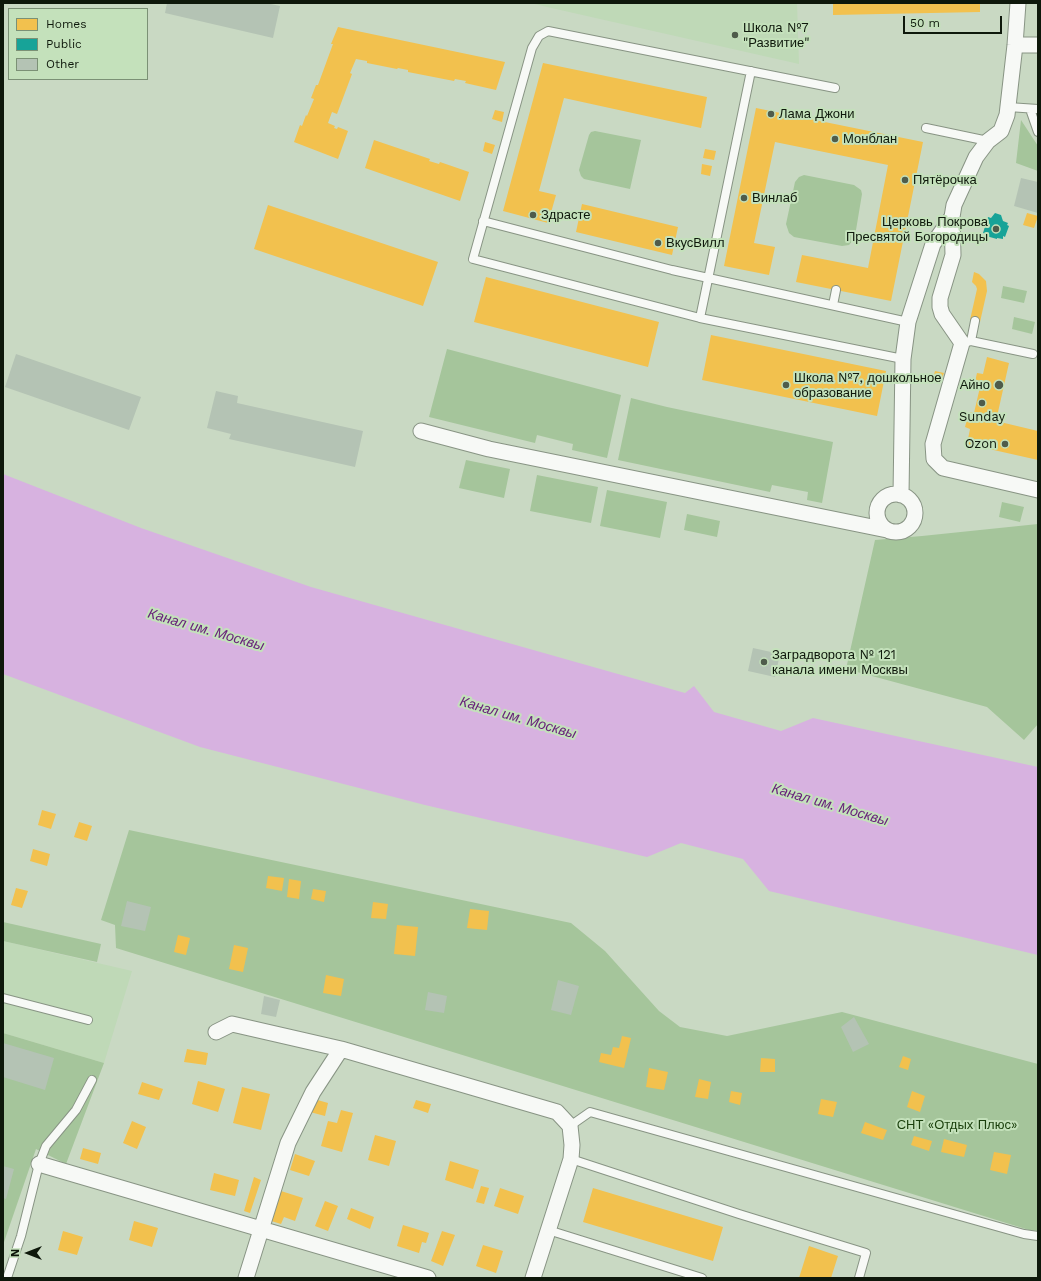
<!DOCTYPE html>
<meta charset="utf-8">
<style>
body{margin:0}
#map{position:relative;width:1041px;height:1281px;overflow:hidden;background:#c9d9c3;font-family:"Work Sans",sans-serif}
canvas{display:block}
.frame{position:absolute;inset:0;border:4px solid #0e180b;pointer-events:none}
.legend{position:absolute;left:8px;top:8px;width:140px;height:72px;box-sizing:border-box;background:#c4e1bb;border:1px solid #7b9175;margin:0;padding:5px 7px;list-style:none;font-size:12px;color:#0e180b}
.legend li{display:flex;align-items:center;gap:8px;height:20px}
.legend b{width:20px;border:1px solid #7b9175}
.north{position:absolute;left:8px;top:1233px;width:40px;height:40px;-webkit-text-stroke:3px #c4e1bb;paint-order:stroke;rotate:270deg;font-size:11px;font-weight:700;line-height:16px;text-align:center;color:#0e180b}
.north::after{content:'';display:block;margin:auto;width:14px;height:18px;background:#0e180b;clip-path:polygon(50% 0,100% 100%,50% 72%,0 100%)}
.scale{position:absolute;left:903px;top:16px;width:99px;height:18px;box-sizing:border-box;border:2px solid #0e180b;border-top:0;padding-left:5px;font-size:12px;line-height:14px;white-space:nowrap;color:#0e180b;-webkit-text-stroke:3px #c4e1bb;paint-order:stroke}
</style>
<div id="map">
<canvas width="1041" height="1281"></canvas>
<div class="frame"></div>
<ul class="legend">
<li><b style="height:11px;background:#f2c14e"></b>Homes</li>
<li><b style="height:11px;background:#17a398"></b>Public</li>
<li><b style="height:11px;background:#b4c3b4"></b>Other</li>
</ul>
<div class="north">N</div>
<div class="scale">50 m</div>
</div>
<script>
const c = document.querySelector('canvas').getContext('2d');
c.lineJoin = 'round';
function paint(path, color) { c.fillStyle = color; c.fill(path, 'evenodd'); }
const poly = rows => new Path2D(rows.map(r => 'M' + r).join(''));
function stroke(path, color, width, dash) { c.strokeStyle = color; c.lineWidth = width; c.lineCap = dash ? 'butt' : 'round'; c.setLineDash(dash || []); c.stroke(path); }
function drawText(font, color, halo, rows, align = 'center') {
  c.font = font + ' "Work Sans",sans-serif'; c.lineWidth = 4; c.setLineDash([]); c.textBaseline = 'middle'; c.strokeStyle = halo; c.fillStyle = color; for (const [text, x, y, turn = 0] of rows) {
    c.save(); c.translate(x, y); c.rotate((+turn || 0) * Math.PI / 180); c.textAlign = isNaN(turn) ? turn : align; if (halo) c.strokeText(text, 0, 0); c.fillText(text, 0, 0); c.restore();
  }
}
paint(poly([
 [531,3,797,3,799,64,547,7],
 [3,941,132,971,104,1063,3,1033]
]), '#bfd9b7');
paint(poly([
 [1021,120,1038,146,1038,171,1016,163],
 [595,131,641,140,630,189,584,179,581,176,579,170,589,135,591,132],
 [804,175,854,185,861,190,862,194,855,236,854,239,849,245,842,246,794,237,789,233,786,224,795,182,799,177],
 [1003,286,1027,291,1024,303,1001,298],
 [1014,317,1035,322,1032,334,1012,329],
 [447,349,621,395,607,458,572,450,573,444,537,435,535,443,429,417],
 [631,398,667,407,833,442,822,503,807,500,808,492,772,485,770,492,618,460],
 [466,460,510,469,504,498,459,488],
 [537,475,598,487,591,523,530,511],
 [607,490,667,502,660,538,600,526],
 [1002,502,1024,507,1020,522,999,517],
 [687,514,720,521,717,537,684,530],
 [1038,524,1038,724,1024,740,987,707,846,669,875,540,922,536],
 [129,830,571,923,605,951,659,1011,680,1027,727,1036,842,1012,1038,1064,1038,1231,1029,1230,116,948,115,925,101,920],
 [3,922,101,944,97,962,3,941],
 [3,1033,104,1063,66,1164,36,1149,3,1245]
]), '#a5c59b');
paint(poly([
 [3,474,141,528,311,587,685,693,694,686,714,712,781,731,813,718,1038,767,1038,955,769,891,743,859,681,843,647,857,425,805,200,747,3,674]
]), '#d7b2e0');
paint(poly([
 [833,3,980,3,980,12,833,15],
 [338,27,505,62,496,90,465,83,466,81,455,79,454,81,408,72,408,70,398,68,397,69,367,63,367,61,356,59,350,73,352,74,337,114,332,112,328,123,335,126,334,128,337,129,338,127,348,131,338,159,294,142,300,125,302,126,306,115,307,116,314,99,311,98,316,85,318,85,333,44,331,44],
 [543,63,707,97,701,128,564,98,539,191,556,195,548,223,503,211],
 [756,108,923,142,891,301,796,282,802,255,868,268,888,165,775,142,754,243,775,247,769,275,724,266],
 [495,110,504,112,502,122,492,119],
 [374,140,430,159,429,161,439,164,440,162,469,172,460,201,365,168],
 [485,142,495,145,492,154,483,151],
 [705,149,716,151,714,160,703,158],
 [702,164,712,166,710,176,701,174],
 [582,204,678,227,672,255,576,232],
 [268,205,438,262,423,306,254,249],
 [1027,213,1038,216,1034,228,1023,225],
 [974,272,979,274,986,281,987,291,980,322,970,320,977,289,976,286,972,282],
 [486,277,659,322,648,367,474,322],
 [711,335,886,371,877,416,702,380],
 [987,357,1009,363,996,421,1038,431,1038,460,967,444,970,429,965,427,969,412,974,413,980,387,974,386,977,373,983,374],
 [935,371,944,373,941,381,933,379],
 [42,810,56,814,51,829,38,825],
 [79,822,92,826,87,841,74,837],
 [33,849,50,854,47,866,30,861],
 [268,876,284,878,282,891,266,888],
 [289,879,301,881,299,899,287,897],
 [16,888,28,891,22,908,11,905],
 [313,889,326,891,324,902,311,899],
 [373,902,388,904,386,919,371,918],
 [470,909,489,911,487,930,467,928],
 [397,925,418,927,415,956,394,954],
 [178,935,190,938,186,955,174,952],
 [234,945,248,948,243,972,229,969],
 [326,975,344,979,341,996,323,993],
 [622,1036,631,1038,624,1068,599,1062,601,1053,611,1055,613,1047,619,1048],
 [187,1049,208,1053,206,1065,184,1062],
 [903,1056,911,1059,908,1070,899,1067],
 [761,1058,775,1059,775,1072,760,1072],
 [649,1068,668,1072,664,1090,646,1087],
 [699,1079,711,1082,708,1099,695,1097],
 [198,1081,225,1089,218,1112,192,1104],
 [142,1082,163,1089,159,1100,138,1094],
 [242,1087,270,1094,261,1130,233,1123],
 [731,1091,742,1093,740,1105,729,1102],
 [912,1091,925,1096,920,1112,907,1107],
 [314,1099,328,1103,325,1116,310,1112],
 [821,1099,837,1102,833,1117,818,1114],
 [416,1100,431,1104,428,1113,413,1108],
 [341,1110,353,1113,342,1152,321,1146,328,1121,337,1123],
 [132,1121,146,1127,137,1149,123,1143],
 [865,1122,887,1130,883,1140,861,1133],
 [375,1135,396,1141,389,1166,368,1160],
 [914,1136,932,1141,929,1151,911,1145],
 [944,1139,967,1145,964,1157,941,1152],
 [83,1148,101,1153,98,1164,80,1159],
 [994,1152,1011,1155,1007,1174,990,1170],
 [295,1154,315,1161,309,1176,290,1170],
 [450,1161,479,1170,473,1189,445,1180],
 [214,1173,239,1180,235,1196,210,1190],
 [254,1177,261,1180,250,1213,244,1211],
 [481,1186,489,1188,484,1204,476,1202],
 [500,1188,524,1196,518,1214,494,1206],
 [593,1188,723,1227,713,1261,583,1222],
 [281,1191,303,1198,295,1221,284,1217,281,1224,268,1220,275,1210],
 [325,1201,338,1206,328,1231,315,1226],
 [351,1208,374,1217,370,1229,347,1219],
 [134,1221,158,1228,152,1247,129,1240],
 [403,1225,429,1233,426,1243,422,1242,419,1253,397,1246],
 [63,1231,83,1237,77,1255,58,1250],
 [442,1231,455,1235,443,1266,431,1261],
 [483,1245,503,1251,496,1273,476,1266],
 [809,1246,838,1256,831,1278,799,1278]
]), '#f2c14e');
paint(poly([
 [995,213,1001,215,1003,221,1008,223,1007,225,1009,226,1005,237,1003,236,1003,239,997,238,997,239,986,236,987,234,983,233,988,217,991,218]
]), '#17a398');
paint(poly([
 [167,3,266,3,280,6,273,38,165,13],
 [1021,178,1038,182,1038,213,1014,206],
 [16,354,141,397,129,430,5,387],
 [216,391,238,396,237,403,363,431,355,467,229,439,231,434,207,428],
 [753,648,780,654,775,677,748,671],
 [127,901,151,907,145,931,121,926],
 [558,980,579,986,571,1015,551,1010],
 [428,992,447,996,444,1013,425,1010],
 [264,996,280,1000,276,1017,261,1014],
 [854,1017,869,1044,853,1052,841,1027],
 [3,1043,54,1058,45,1090,3,1077],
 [3,1166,14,1169,6,1199,3,1198]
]), '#b4c3b4');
const service = poly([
 [751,71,700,318,903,359],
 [1008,107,1038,109],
 [1030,109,1038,132],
 [926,128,988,141],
 [483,221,672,270,908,322],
 [833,305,836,290],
 [700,318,473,259,532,48,539,36,548,31,835,88],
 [971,341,975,321],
 [962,343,971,341,1033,354],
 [3,998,88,1020],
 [570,1126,590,1112,1024,1234,1038,1236],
 [571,1159,739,1214,866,1253,859,1278],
 [548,1230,702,1278],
 [7,1278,21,1236,39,1164,46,1146,76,1110,92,1080]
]);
const minor = poly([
 [1018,3,1015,45,1007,115,1001,131,988,141,976,157,954,205,952,217,953,255,940,298,940,307,942,314,962,343,933,444,934,459,943,468,1038,490],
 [1015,45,1038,45],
 [421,431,489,449,887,530],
 '877 513a19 19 0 1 1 38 0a19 19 0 1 1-38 0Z',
 [901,495,903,359,908,322,933,244,952,217],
 [216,1032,232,1024,341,1049,557,1112,570,1126,572,1145,571,1159,533,1278],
 [39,1164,428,1278],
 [246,1278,288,1143,313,1092,341,1049]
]);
stroke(service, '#889484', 10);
stroke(minor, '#889484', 17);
stroke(service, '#f7f9f6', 8);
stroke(minor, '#f7f9f6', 15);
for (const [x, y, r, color] of [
 [735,35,4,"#4f5c4b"],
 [771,114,4,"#4f5c4b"],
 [835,139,4,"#4f5c4b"],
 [905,180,4,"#4f5c4b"],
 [744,198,4,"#4f5c4b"],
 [533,215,4,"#4f5c4b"],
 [996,229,4,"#4f5c4b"],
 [658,243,4,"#4f5c4b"],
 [786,385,4,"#4f5c4b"],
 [999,385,5,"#4f5c4b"],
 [982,403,4,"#4f5c4b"],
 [1005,444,4,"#4f5c4b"],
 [764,662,4,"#4f5c4b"]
]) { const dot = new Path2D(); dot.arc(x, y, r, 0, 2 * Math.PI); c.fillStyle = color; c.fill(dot); stroke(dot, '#c4e1bb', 1.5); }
drawText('13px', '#0e180b', '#c4e1bb', [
 ["Школа №7",743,28],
 ["\"Развитие\"",743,43],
 ["Лама Джони",779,114],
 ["Монблан",843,139],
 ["Пятёрочка",913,180],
 ["Винлаб",752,198],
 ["Здрасте",541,215],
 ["Церковь Покрова",988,222,"right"],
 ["Пресвятой Богородицы",988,237,"right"],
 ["ВкусВилл",666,243],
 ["Школа №7, дошкольное",794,378],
 ["образование",794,393],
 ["Айно",990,385,"right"],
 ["Sunday",982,417,"center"],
 ["Ozon",997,444,"right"],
 ["Заградворота № 121",772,655],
 ["канала имени Москвы",772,670]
], 'left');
drawText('13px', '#193f0b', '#c4e1bb', [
 ["СНТ «Отдых Плюс»",957,1125]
]);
drawText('italic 14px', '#68227a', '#c4e1bb', [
 ["Канал им. Москвы",206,630,16],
 ["Канал им. Москвы",518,718,16],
 ["Канал им. Москвы",830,805,16]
]);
</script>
